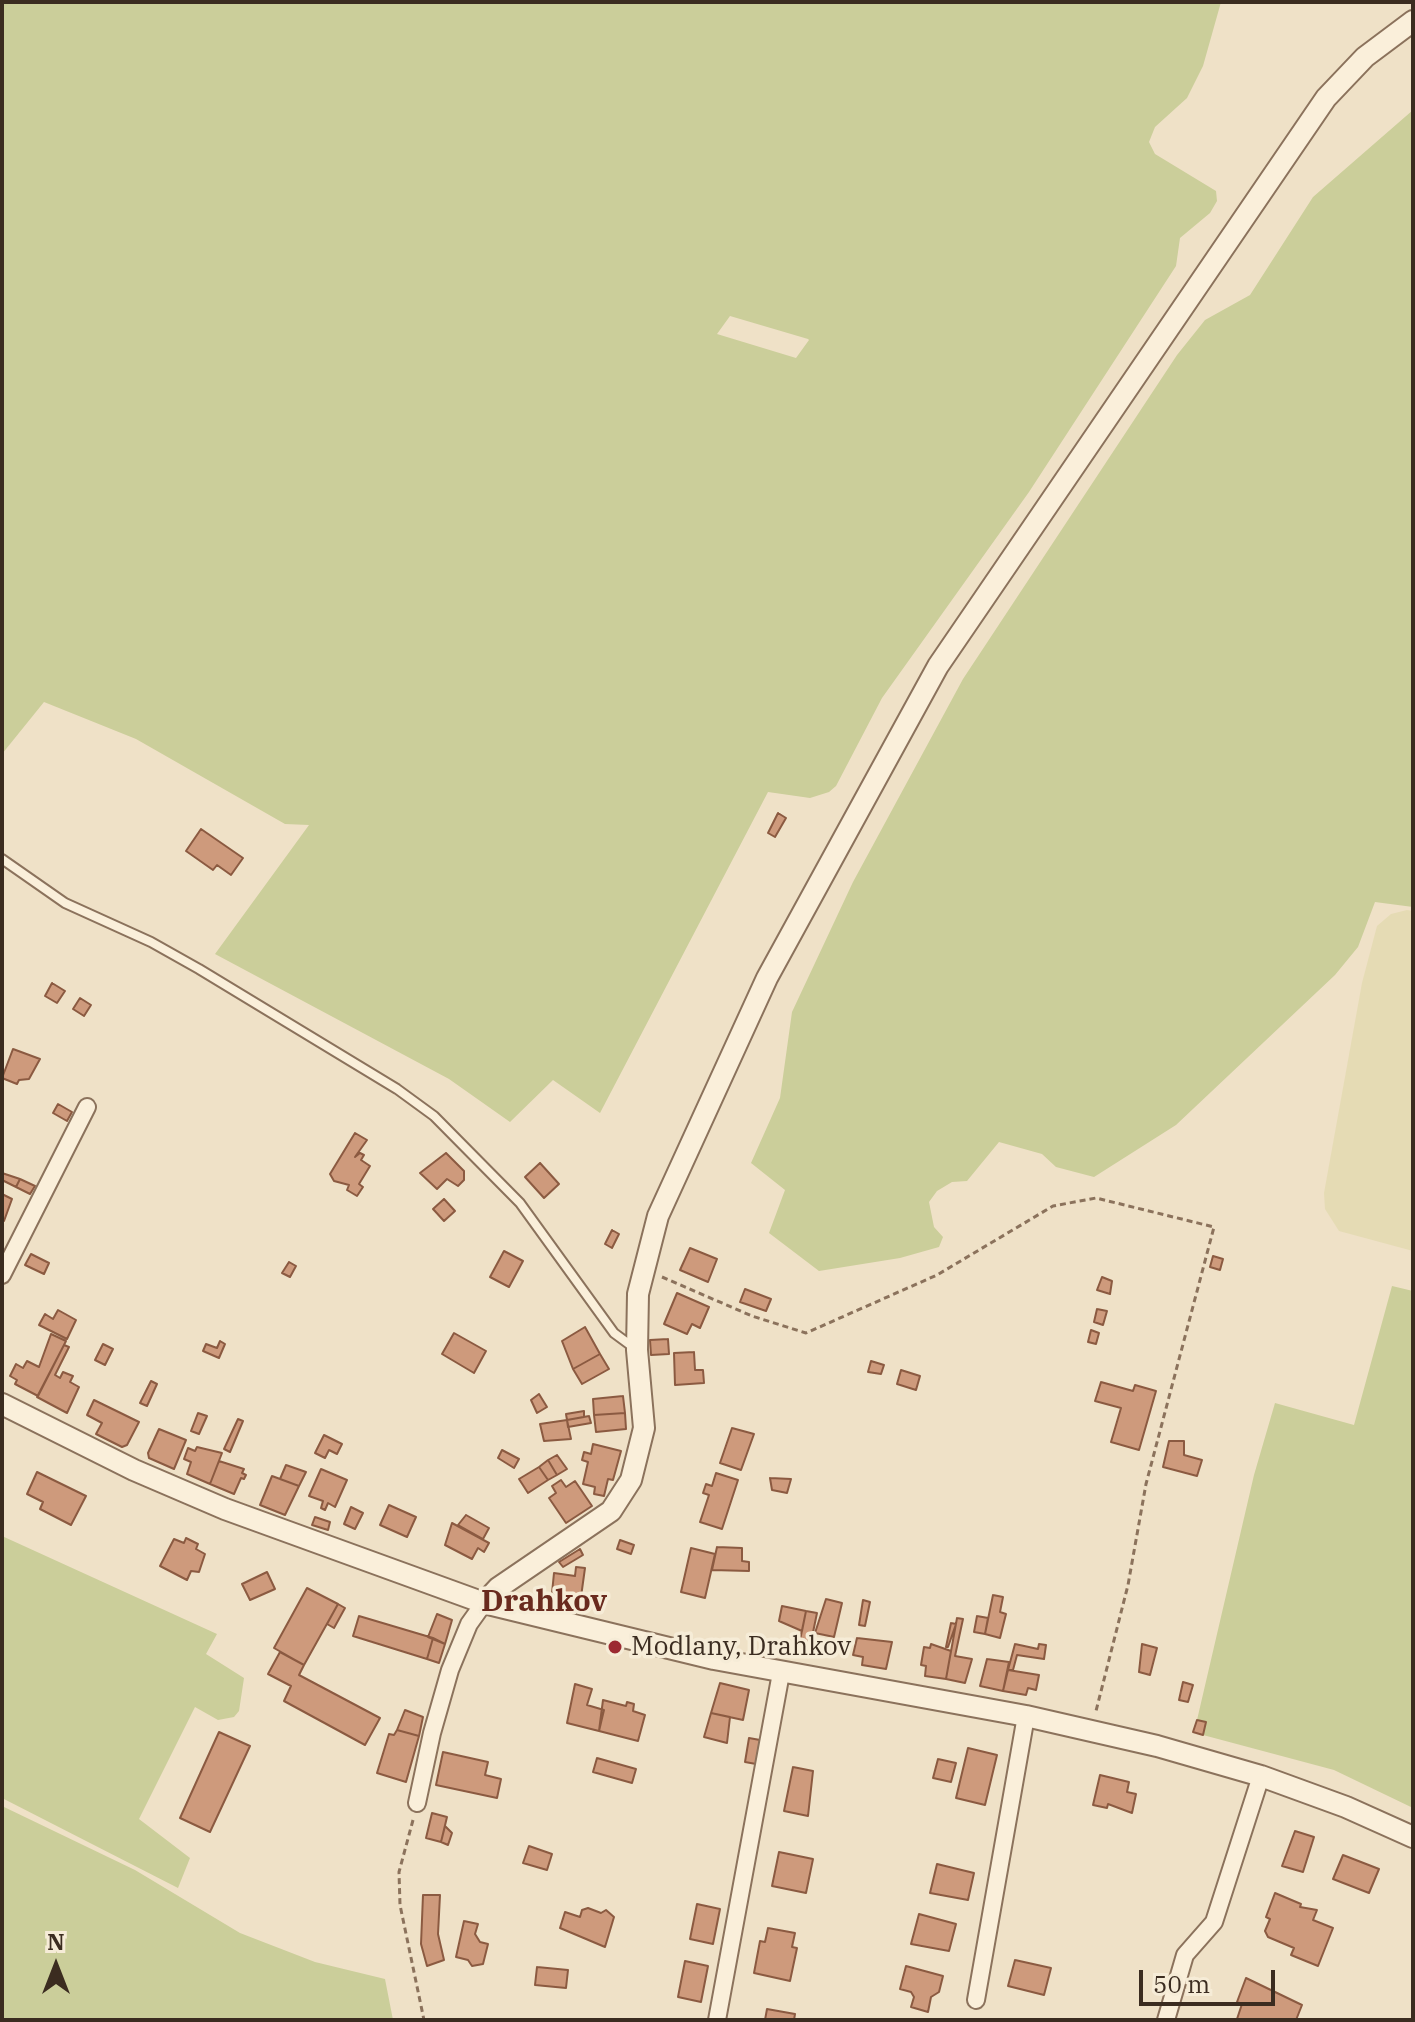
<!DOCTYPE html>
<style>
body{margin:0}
#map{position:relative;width:1415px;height:2022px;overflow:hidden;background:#efe1c7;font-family:"IBM Plex Serif",serif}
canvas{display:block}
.frame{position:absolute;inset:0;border:4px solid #3b2c20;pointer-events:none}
.north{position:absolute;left:16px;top:1926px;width:80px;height:80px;-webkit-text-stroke:6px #f6ecd7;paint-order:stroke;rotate:0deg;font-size:22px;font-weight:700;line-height:32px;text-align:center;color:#3b2c20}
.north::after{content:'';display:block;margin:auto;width:28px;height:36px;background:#3b2c20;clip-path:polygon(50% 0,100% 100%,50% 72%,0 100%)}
.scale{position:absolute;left:1139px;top:1970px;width:136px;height:36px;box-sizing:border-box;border:4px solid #3b2c20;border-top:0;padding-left:10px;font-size:24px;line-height:28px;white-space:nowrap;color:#3b2c20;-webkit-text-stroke:6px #f6ecd7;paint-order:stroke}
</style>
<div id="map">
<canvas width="1415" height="2022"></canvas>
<div class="frame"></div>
<div class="north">N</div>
<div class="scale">50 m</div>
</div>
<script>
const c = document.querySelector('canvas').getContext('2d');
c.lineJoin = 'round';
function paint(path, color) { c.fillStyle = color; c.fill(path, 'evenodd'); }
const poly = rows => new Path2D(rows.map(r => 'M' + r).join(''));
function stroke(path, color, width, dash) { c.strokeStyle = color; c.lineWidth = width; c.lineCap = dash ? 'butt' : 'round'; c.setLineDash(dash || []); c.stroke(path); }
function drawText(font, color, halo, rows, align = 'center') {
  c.font = font + ' "IBM Plex Serif",serif'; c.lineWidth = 7; c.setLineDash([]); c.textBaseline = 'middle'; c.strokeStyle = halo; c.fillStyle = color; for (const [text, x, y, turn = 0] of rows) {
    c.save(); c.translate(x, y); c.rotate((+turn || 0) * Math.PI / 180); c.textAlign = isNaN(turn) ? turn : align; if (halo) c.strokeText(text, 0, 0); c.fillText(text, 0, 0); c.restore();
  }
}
paint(poly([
 [1407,910,1413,911,1413,1251,1339,1231,1325,1209,1324,1193,1362,983,1377,926,1391,914]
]), '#e5dbb4');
paint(poly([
 [2,2,1221,2,1203,66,1187,98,1155,127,1149,142,1155,154,1216,191,1217,201,1210,213,1180,238,1176,266,1029,492,882,698,836,786,829,792,810,798,768,792,600,1113,553,1080,510,1122,449,1079,215,954,309,825,285,824,136,739,44,702,2,754],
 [730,316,808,339,809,340,796,358,717,334],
 [1413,110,1413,907,1375,902,1358,947,1335,975,1176,1125,1094,1177,1056,1167,1042,1154,999,1142,967,1181,952,1182,937,1191,929,1202,934,1227,943,1237,939,1247,900,1258,819,1271,769,1233,785,1190,751,1163,780,1098,792,1012,853,882,963,679,1177,355,1205,320,1250,295,1313,197],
 [1392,1286,1413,1291,1413,1808,1334,1770,1203,1735,1206,1723,1197,1720,1254,1475,1275,1403,1354,1425],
 [2,1536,217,1634,206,1654,244,1678,239,1711,234,1717,218,1720,195,1707,139,1819,190,1858,178,1888,2,1798],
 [2,1806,135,1870,240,1933,315,1962,385,1979,393,2020,2,2020]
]), '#cbce9a');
const building = poly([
 [778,813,786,818,775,837,768,833,778,813],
 [201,829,243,858,231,875,217,865,213,870,186,851,201,829],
 [52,983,65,991,57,1003,45,996,52,983],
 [80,998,91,1005,84,1016,73,1009,80,998],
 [13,1049,40,1059,29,1079,19,1080,17,1084,2,1078,13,1049],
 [58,1104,72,1112,67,1121,53,1113,58,1104],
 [355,1133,367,1140,355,1157,360,1153,364,1155,361,1160,370,1166,359,1184,363,1187,357,1196,347,1190,349,1185,334,1181,330,1174,355,1133],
 [446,1153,464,1171,464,1180,458,1186,447,1179,437,1189,420,1173,446,1153],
 [540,1163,559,1184,544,1198,525,1177,540,1163],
 [2,1173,20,1179,16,1187,2,1180,2,1173],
 [20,1179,35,1186,30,1194,16,1187,20,1179],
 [2,1194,12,1199,4,1221,2,1220,2,1194],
 [444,1199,455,1211,444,1221,433,1209,444,1199],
 [612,1230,619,1234,612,1248,605,1244,612,1230],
 [690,1248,717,1259,708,1282,680,1270,690,1248],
 [504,1251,523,1261,509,1287,490,1277,504,1251],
 [31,1254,49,1263,44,1274,25,1265,31,1254],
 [1213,1256,1223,1259,1220,1270,1210,1267,1213,1256],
 [289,1262,296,1266,290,1277,282,1273,289,1262],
 [1102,1277,1112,1281,1110,1294,1097,1290,1102,1277],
 [745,1289,771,1299,766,1311,740,1302,745,1289],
 [677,1293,709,1307,700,1328,692,1324,687,1334,664,1324,677,1293],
 [1097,1309,1107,1311,1103,1325,1094,1322,1097,1309],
 [58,1310,76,1320,67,1339,39,1325,45,1314,53,1319,58,1310],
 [585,1327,600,1354,573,1369,562,1341,585,1327],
 [1091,1330,1099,1333,1096,1344,1088,1342,1091,1330],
 [454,1333,486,1351,474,1373,442,1354,454,1333],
 [51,1334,66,1341,38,1396,15,1384,17,1380,10,1376,16,1364,23,1368,27,1361,39,1367,51,1334],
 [668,1339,669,1354,651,1355,650,1340,668,1339],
 [220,1341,225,1344,219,1358,203,1351,206,1344,217,1348,220,1341],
 [103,1344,113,1349,105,1365,95,1360,103,1344],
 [64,1345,69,1347,55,1375,60,1378,63,1372,73,1376,70,1382,79,1387,67,1413,37,1397,64,1345],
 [694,1352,695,1370,703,1370,704,1383,675,1385,674,1353,694,1352],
 [600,1354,609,1369,582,1384,573,1369,600,1354],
 [871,1361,884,1365,881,1374,868,1372,871,1361],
 [901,1370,920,1376,916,1390,897,1384,901,1370],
 [151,1381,157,1384,147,1406,140,1403,151,1381],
 [1101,1382,1133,1391,1135,1385,1156,1391,1139,1450,1111,1442,1121,1408,1095,1401,1101,1382],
 [539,1394,547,1407,537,1413,531,1400,539,1394],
 [623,1396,625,1413,594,1415,593,1399,623,1396],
 [94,1400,139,1422,127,1445,122,1447,96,1434,102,1423,87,1415,94,1400],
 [584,1411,584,1417,567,1420,566,1414,584,1411],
 [198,1413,207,1416,199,1434,191,1431,198,1413],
 [625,1413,626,1429,596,1432,594,1415,625,1413],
 [589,1416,591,1423,568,1427,567,1420,589,1416],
 [238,1419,243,1421,230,1452,224,1449,238,1419],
 [567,1420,571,1439,544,1441,540,1424,567,1420],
 [732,1428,754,1434,741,1470,720,1463,732,1428],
 [159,1429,186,1440,174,1469,149,1458,148,1453,159,1429],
 [324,1435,342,1444,337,1454,329,1450,325,1458,315,1453,324,1435],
 [1169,1441,1184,1441,1184,1455,1202,1460,1197,1476,1163,1467,1169,1441],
 [593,1444,621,1451,613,1480,608,1479,604,1496,594,1494,595,1487,583,1484,588,1462,582,1460,584,1452,591,1454,593,1444],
 [197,1447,222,1453,210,1484,187,1474,191,1462,184,1459,188,1448,195,1451,197,1447],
 [502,1450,519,1459,514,1468,498,1458,502,1450],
 [557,1455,567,1469,557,1475,548,1460,557,1455],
 [548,1460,557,1475,548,1480,539,1467,548,1460],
 [219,1461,244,1469,242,1473,246,1475,244,1479,241,1478,234,1494,210,1484,219,1461],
 [286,1465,306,1472,299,1486,280,1479,286,1465],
 [539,1467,548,1480,528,1493,519,1479,539,1467],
 [321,1469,347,1480,335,1507,328,1503,325,1510,321,1508,323,1501,309,1496,321,1469],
 [37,1472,86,1496,71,1525,40,1509,43,1502,27,1494,37,1472],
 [716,1473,738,1480,722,1529,700,1522,709,1495,703,1493,706,1484,712,1486,716,1473],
 [272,1476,299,1486,285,1515,260,1505,272,1476],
 [770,1478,791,1479,787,1493,772,1490,770,1478],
 [561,1480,566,1487,575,1481,592,1506,566,1523,549,1498,556,1493,552,1486,561,1480],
 [389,1505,416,1517,407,1537,380,1525,389,1505],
 [351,1507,363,1513,355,1529,344,1524,351,1507],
 [466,1515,489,1528,483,1539,458,1525,466,1515],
 [315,1517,330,1522,328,1530,312,1525,315,1517],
 [452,1523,489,1543,484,1552,478,1548,472,1559,445,1545,452,1523],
 [186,1538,198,1544,196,1549,205,1554,199,1572,191,1571,187,1580,160,1566,174,1539,184,1543,186,1538],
 [620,1540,634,1545,631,1554,617,1549,620,1540],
 [717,1547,742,1548,742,1561,749,1562,749,1571,712,1570,717,1547],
 [691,1548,715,1554,705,1598,681,1592,691,1548],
 [580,1549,583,1555,563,1567,559,1562,580,1549],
 [576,1567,585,1568,580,1604,551,1603,554,1573,575,1576,576,1567],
 [267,1572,275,1589,250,1600,242,1584,267,1572],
 [307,1588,338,1604,304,1665,274,1648,307,1588],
 [993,1595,1003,1597,1000,1612,1006,1614,1000,1638,985,1634,993,1595],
 [826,1599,842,1603,834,1637,815,1633,826,1599],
 [863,1600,870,1602,865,1626,859,1625,863,1600],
 [338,1604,345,1608,334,1628,327,1624,338,1604],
 [782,1606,806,1611,802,1631,779,1621,782,1606],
 [806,1611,817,1613,811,1642,800,1640,806,1611],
 [437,1614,452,1620,445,1644,428,1637,437,1614],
 [359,1616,433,1638,427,1659,353,1636,359,1616],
 [977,1616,988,1618,985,1634,974,1632,977,1616],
 [957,1618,963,1619,955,1656,972,1659,965,1683,946,1679,957,1618],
 [951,1623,956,1624,948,1647,946,1647,951,1623],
 [433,1638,445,1644,439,1663,427,1659,433,1638],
 [857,1638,892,1642,886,1669,862,1665,863,1657,853,1655,857,1638],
 [931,1644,951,1651,946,1679,925,1676,926,1666,921,1665,924,1647,930,1648,931,1644],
 [1015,1644,1038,1649,1039,1644,1046,1645,1044,1659,1017,1655,1013,1670,1008,1670,1015,1644],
 [1142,1644,1157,1648,1150,1675,1139,1672,1142,1644],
 [280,1652,304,1665,299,1675,380,1718,365,1745,284,1701,291,1686,268,1674,280,1652],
 [987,1659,1009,1662,1003,1691,980,1686,987,1659],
 [1008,1670,1039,1675,1036,1690,1028,1688,1026,1695,1003,1691,1008,1670],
 [1183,1682,1193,1685,1188,1702,1179,1700,1183,1682],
 [720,1683,749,1690,743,1720,711,1713,720,1683],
 [575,1684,592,1689,587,1705,604,1710,599,1731,567,1723,575,1684],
 [603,1700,626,1706,627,1702,634,1704,633,1711,645,1715,638,1741,599,1731,603,1700],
 [405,1710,423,1717,419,1736,397,1730,405,1710],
 [711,1713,730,1717,727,1743,704,1737,711,1713],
 [1197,1720,1206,1722,1203,1735,1193,1732,1197,1720],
 [397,1730,419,1736,406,1782,377,1773,389,1734,394,1735,397,1730],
 [219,1732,250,1746,210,1832,180,1818,219,1732],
 [749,1738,760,1740,756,1764,745,1762,749,1738],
 [968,1748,997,1755,985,1805,956,1798,968,1748],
 [443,1752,488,1762,485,1775,501,1779,497,1798,436,1785,443,1752],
 [597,1758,636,1769,632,1783,593,1772,597,1758],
 [938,1759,956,1763,951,1782,933,1778,938,1759],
 [793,1767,813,1771,808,1816,784,1811,793,1767],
 [1100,1775,1129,1782,1127,1792,1136,1794,1132,1813,1108,1804,1107,1808,1093,1805,1100,1775],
 [432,1813,447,1817,441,1842,426,1838,432,1813],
 [445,1826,452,1833,448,1845,441,1842,445,1826],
 [1295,1831,1314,1837,1303,1872,1282,1866,1295,1831],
 [529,1846,552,1854,547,1870,523,1863,529,1846],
 [779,1852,813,1859,806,1893,772,1886,779,1852],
 [1343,1855,1379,1869,1369,1893,1333,1879,1343,1855],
 [937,1864,974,1873,968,1900,930,1893,937,1864],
 [1275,1893,1301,1904,1300,1907,1317,1910,1313,1920,1333,1928,1318,1966,1291,1955,1294,1948,1268,1937,1265,1931,1270,1919,1266,1917,1275,1893],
 [423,1895,440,1895,438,1934,444,1960,427,1966,421,1944,423,1895],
 [697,1904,720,1909,713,1944,690,1939,697,1904],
 [588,1908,601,1913,606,1910,614,1917,605,1947,560,1928,565,1912,580,1917,582,1910,588,1908],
 [919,1914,956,1924,949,1951,911,1944,919,1914],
 [464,1921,478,1924,475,1934,480,1942,488,1944,483,1964,472,1966,468,1960,456,1957,464,1921],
 [768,1928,795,1933,792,1947,797,1948,790,1981,754,1973,760,1941,765,1942,768,1928],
 [1015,1960,1051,1968,1044,1995,1008,1986,1015,1960],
 [685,1961,708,1966,701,2002,678,1997,685,1961],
 [906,1966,943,1976,939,1992,931,1997,928,2012,911,2007,914,1997,911,1992,900,1989,906,1966],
 [537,1967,568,1970,566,1988,535,1985,537,1967],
 [1246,1978,1302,2005,1296,2020,1237,2019,1242,2004,1237,2002,1246,1978],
 [767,2009,795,2014,794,2020,765,2020,767,2009]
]);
paint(building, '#ce9a7c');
stroke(building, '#8b5a41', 2);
const service = poly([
 [2,859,65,903,151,942,199,969,397,1089,434,1116,520,1203,614,1333,633,1347]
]);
const minor = poly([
 [2,1275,87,1107],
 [417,1803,432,1733,450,1670,469,1624,484,1603],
 [976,2000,1026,1716],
 [717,2020,781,1673],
 [1166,2020,1185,1955,1214,1922,1261,1776]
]);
const tertiary = poly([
 [2,1404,134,1470,225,1509,484,1603,714,1659,1026,1716,1157,1746,1261,1776,1346,1807,1413,1837],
 [484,1603,498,1588,611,1511,631,1480,644,1428,637,1350,638,1294,658,1216,767,978,938,666,1326,98,1365,57,1413,21]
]);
stroke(service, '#8b725c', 12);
stroke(minor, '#8b725c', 20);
stroke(tertiary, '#8b725c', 24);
stroke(poly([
 [662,1277,752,1316,806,1333,937,1275,1053,1206,1096,1198,1214,1227,1146,1484,1128,1585,1096,1711],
 [413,1820,399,1872,400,1905,424,2020]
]), '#8b725c', 3, [6, 4]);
stroke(service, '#faefda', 8);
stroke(minor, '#faefda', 16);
stroke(tertiary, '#faefda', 20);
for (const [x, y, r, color] of [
 [615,1647,8,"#9c2a31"]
]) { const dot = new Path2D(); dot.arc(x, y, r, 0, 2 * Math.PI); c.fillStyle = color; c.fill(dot); stroke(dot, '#f6ecd7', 3); }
drawText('26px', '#3b2c20', '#f6ecd7', [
 ["Modlany, Drahkov",631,1647]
], 'left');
drawText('bold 30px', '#692a1e', '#f6ecd7', [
 ["Drahkov",544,1602]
]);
</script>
